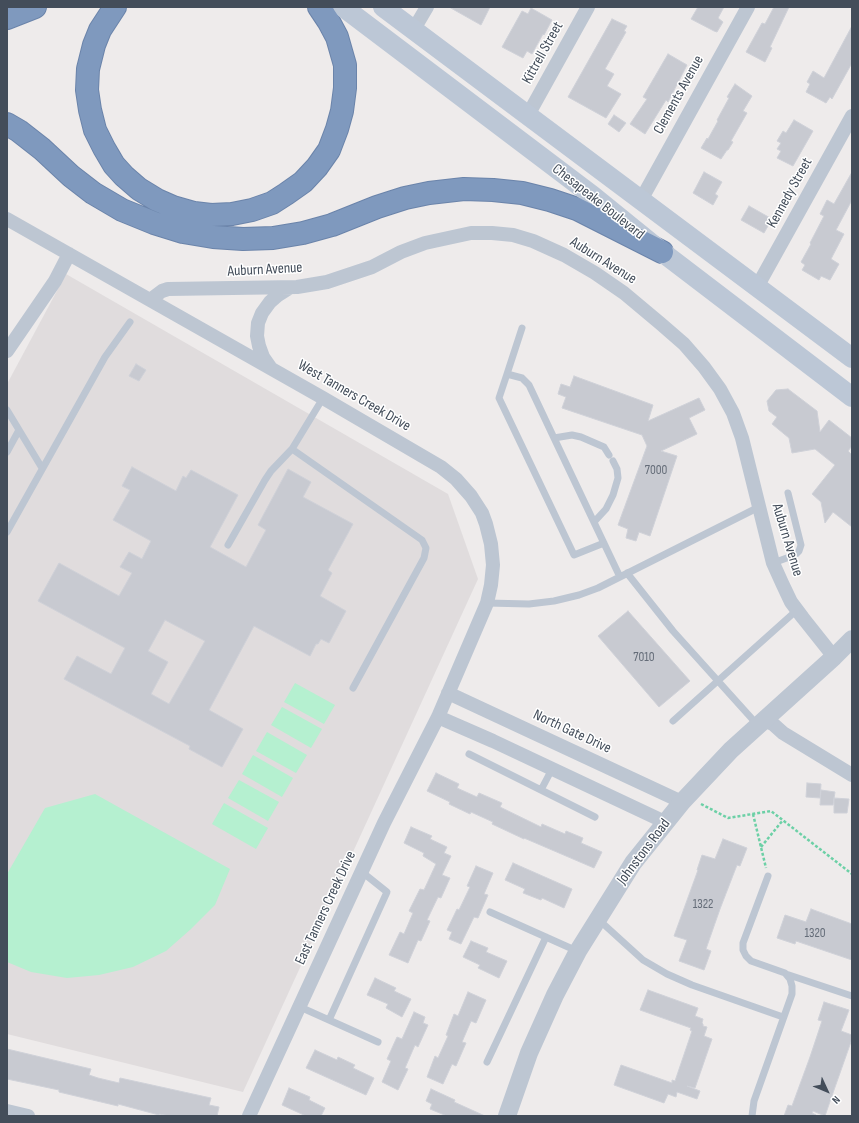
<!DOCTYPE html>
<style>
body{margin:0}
#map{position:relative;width:859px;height:1123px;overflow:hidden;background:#eeebeb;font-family:"Sofia Sans Condensed",sans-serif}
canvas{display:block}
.frame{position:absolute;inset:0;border:8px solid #434d5a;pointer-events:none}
.north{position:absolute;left:807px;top:1071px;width:40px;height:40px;-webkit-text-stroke:3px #fff;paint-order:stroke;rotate:134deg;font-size:11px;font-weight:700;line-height:16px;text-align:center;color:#434d5a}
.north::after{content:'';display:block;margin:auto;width:14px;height:18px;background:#434d5a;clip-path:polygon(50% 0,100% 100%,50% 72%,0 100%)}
</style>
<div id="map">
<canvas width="859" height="1123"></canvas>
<div class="frame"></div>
<div class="north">N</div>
</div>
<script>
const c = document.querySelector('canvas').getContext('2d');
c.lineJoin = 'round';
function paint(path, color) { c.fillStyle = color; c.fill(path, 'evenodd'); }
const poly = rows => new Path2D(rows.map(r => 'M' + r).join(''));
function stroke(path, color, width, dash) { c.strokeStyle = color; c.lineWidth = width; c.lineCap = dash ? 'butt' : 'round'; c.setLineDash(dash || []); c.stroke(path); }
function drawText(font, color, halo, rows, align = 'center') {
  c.font = font + ' "Sofia Sans Condensed",sans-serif'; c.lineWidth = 3; c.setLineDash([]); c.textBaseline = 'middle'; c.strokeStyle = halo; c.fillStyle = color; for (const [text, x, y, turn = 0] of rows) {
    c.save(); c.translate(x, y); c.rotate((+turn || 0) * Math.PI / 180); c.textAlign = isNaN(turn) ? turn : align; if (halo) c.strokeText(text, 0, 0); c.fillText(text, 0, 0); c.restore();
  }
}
paint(poly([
 [66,274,448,494,478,579,243,1092,7,1034,7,384]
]), '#e0dcdd');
paint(poly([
 [295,683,335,705,324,724,284,702],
 [282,707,322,729,311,748,271,725],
 [267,732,307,755,296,773,256,751],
 [253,755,293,778,282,797,242,774],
 [239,780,279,802,268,821,228,798],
 [95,794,230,869,215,905,191,929,166,951,133,967,99,975,67,978,31,972,7,962,7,874,45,808],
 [224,803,268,828,256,849,212,824]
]), '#b5f0d0');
const building = poly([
 [449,7,490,7,481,25,449,7],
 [698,7,724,7,718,18,723,22,717,32,714,31,691,19,698,7],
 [774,7,789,7,770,47,772,48,765,62,746,52,762,23,765,24,774,7],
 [531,8,552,20,544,35,543,34,532,54,527,51,523,58,502,47,522,11,528,14,531,8],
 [612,19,627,26,624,31,626,32,605,69,614,74,607,86,621,94,606,118,568,97,612,19],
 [852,26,852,63,832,99,830,97,826,103,806,92,810,84,807,82,813,71,824,78,852,26],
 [668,54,687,65,668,102,666,100,645,134,630,124,647,99,643,97,668,54],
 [735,84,752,96,743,111,747,113,731,141,733,142,728,150,727,150,721,159,701,148,707,138,708,139,718,121,717,120,729,98,727,97,735,84],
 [614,115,626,123,619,132,608,124,614,115],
 [794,120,813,131,793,166,777,158,781,151,777,149,781,143,777,141,783,131,786,133,794,120],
 [704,172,722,182,715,194,718,196,713,205,693,193,704,172],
 [852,172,852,200,836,230,844,234,831,259,839,264,830,280,821,276,819,280,802,270,805,265,801,262,811,244,810,243,824,216,820,214,827,200,834,204,852,172],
 [749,206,772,219,764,233,741,220,749,206],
 [136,364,146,370,139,381,129,376,136,364],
 [574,376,653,405,648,421,699,398,705,410,689,418,697,434,661,451,677,456,650,536,639,532,636,541,626,538,628,529,618,525,647,446,642,435,562,408,566,397,558,394,561,384,570,387,574,376],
 [788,389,817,411,820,432,829,420,852,438,852,446,848,451,852,455,852,527,833,512,825,523,821,502,812,494,835,465,815,449,792,453,789,438,772,424,777,417,769,411,767,401,776,390,788,389],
 [132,467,176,491,183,476,186,478,191,470,238,495,210,547,246,567,266,530,258,525,288,469,311,482,303,497,353,524,328,570,332,573,320,596,346,611,329,643,321,639,318,644,316,644,310,656,254,626,209,710,243,729,222,767,189,749,190,746,64,679,77,656,111,674,125,648,38,601,59,563,119,596,132,573,120,567,129,552,142,559,151,541,113,520,130,490,122,486,132,467],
 [165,620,205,641,169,704,151,694,168,662,148,651,165,620],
 [628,611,690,681,659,707,598,636,628,611],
 [436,773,459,784,457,788,477,797,479,793,502,803,500,807,541,827,542,824,565,834,566,831,583,838,581,843,602,852,594,868,524,838,524,839,492,824,493,822,471,812,470,814,449,804,450,802,427,791,436,773],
 [807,783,821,784,820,798,806,797,807,783],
 [821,790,835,792,833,805,820,805,821,790],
 [834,798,849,799,847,813,834,813,834,798],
 [411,827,432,836,430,839,447,847,444,853,451,856,442,875,450,878,441,898,438,897,427,920,430,921,421,941,418,940,408,963,389,955,400,932,404,934,413,913,409,911,420,889,424,890,436,864,423,856,424,853,404,843,411,827],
 [723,839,747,848,740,866,737,865,720,909,706,949,711,951,704,970,679,961,687,940,674,936,698,870,697,870,702,855,715,859,723,839],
 [513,863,572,889,564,908,542,898,541,900,523,893,525,889,505,880,513,863],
 [476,866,493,873,484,894,488,895,478,918,474,917,461,944,449,939,452,932,447,930,457,909,459,910,470,887,467,886,476,866],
 [811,909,852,924,852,960,796,941,795,944,777,938,785,915,806,922,811,909],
 [471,941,488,948,486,952,507,961,499,978,478,968,480,965,463,957,471,941],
 [375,978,396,988,394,991,411,999,402,1017,386,1008,388,1004,367,995,375,978],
 [648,990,698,1008,695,1016,703,1019,702,1023,703,1024,703,1026,707,1027,704,1036,712,1039,695,1088,687,1086,700,1091,697,1099,677,1092,676,1097,668,1094,664,1103,614,1085,621,1065,672,1083,672,1080,675,1081,692,1031,690,1030,691,1028,640,1010,648,990],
 [468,992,486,1000,476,1023,471,1021,462,1042,466,1043,456,1066,452,1064,443,1084,427,1077,435,1056,438,1058,448,1036,446,1035,454,1014,458,1016,468,992],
 [824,1002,849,1010,841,1031,852,1035,852,1039,834,1090,825,1116,813,1111,812,1113,816,1115,816,1116,784,1116,788,1105,792,1106,810,1057,822,1021,818,1020,824,1002],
 [414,1012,425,1017,423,1023,428,1025,418,1047,415,1045,405,1068,408,1069,398,1090,382,1082,391,1061,387,1059,397,1037,402,1039,414,1012],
 [7,1049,91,1069,89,1075,98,1078,119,1083,120,1078,211,1098,209,1105,219,1107,217,1116,170,1116,159,1114,159,1115,118,1104,118,1106,59,1092,59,1090,7,1079,7,1049],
 [315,1050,337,1060,338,1057,355,1065,353,1068,374,1078,366,1095,306,1068,315,1050],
 [289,1088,310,1097,309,1100,325,1108,321,1116,306,1116,282,1105,289,1088],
 [431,1089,455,1100,454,1102,485,1116,447,1116,430,1109,432,1104,426,1101,431,1089]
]);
paint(building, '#c8cad1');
stroke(building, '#cfd1d8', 1);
const motorway = poly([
 [115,7,100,30,94,45,88,69,87,90,90,110,95,130,104,148,114,165,124,176,139,189,157,200,173,207,194,213,211,215,232,214,252,210,272,203,286,194,303,182,317,167,329,150,337,129,342,111,345,88,345,65,337,37,329,22,319,7],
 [7,18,35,7],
 [7,124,19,131,42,149,71,176,93,193,122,210,154,223,183,232,213,237,243,239,273,238,303,233,332,225,377,207,405,198,429,193,464,189,493,190,522,193,550,200,577,209,662,252]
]);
stroke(motorway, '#6b84aa', 24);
stroke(poly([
 [701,804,728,818,771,811,852,874],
 [753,814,766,868],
 [761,847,783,820]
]), '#6cd0a6', 2.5, [3, 2]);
stroke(poly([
 [507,374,522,328],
 [7,410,42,468],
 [554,438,572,435,581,437,604,447,609,455],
 [292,449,422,540,426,548,424,558,353,688],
 [7,452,19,430],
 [594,522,606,509,613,495,618,478,617,469,613,461],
 [7,532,105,357,130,322],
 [604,543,574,555,499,398,507,374,522,378,529,385,554,438,620,577],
 [228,545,265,480,271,471,292,449,323,398],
 [773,563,795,555,799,551,801,545,788,493],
 [627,573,673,631,754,721,760,720],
 [487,603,529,604,554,601,579,595,598,588,759,507],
 [673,721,797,610],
 [469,754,595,817],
 [541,790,552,769],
 [490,912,577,951],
 [599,920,643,960,667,974,692,985,783,1017],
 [786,974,852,996],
 [300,1007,378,1042],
 [329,1020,387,892,362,872],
 [487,1062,546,937],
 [752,1116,754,1101,792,994,792,986,790,979,785,973,751,961,746,956,743,950,743,943,768,876]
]), '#bdc6d2', 7);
stroke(poly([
 [414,29,427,7],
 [528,115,588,7],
 [641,200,748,7],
 [7,219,323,398,441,467,456,479,471,496,482,513,486,524,491,544,493,565,491,585,487,603,438,717,384,823,249,1116],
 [757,287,852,116],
 [150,300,162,291,168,289,297,287,327,282,372,267,401,252,425,243,471,233,492,233,513,235,533,241,564,255,595,273,624,293,661,324,684,344,704,367,720,389,733,413,742,438,773,563,782,583,791,602,803,618,834,657],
 [7,351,55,281,69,254],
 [270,367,263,357,259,346,257,336,258,323,262,313,270,302,278,295,289,288],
 [448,693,682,802],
 [438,717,493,741,665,822],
 [764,720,773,724,783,733,852,775],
 [7,1111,28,1116]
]), '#bdc6d2', 14);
stroke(poly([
 [507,1116,529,1053,555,995,578,951,633,863,682,802,731,750,834,657,852,639]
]), '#bdc6d2', 18);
stroke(poly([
 [343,7,593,196,662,252,852,397],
 [383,7,852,358]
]), '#bcc7d6', 20);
stroke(motorway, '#7f99be', 22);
drawText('13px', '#646c78', null, [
 ["7000",656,471],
 ["7010",644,658],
 ["1322",703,905],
 ["1320",815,934]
]);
drawText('15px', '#434d5a', '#fff', [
 ["Kittrell Street",543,53,-61],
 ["Clements Avenue",679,95,-61],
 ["Kennedy Street",790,193,-61],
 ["Chesapeake Boulevard",598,202,38],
 ["Auburn Avenue",603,261,32],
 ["Auburn Avenue",265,270,-3],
 ["West Tanners Creek Drive",354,396,30],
 ["Auburn Avenue",787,540,73],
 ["North Gate Drive",572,732,25],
 ["Johnstons Road",644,852,-53],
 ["East Tanners Creek Drive",326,908,-65]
]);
</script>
